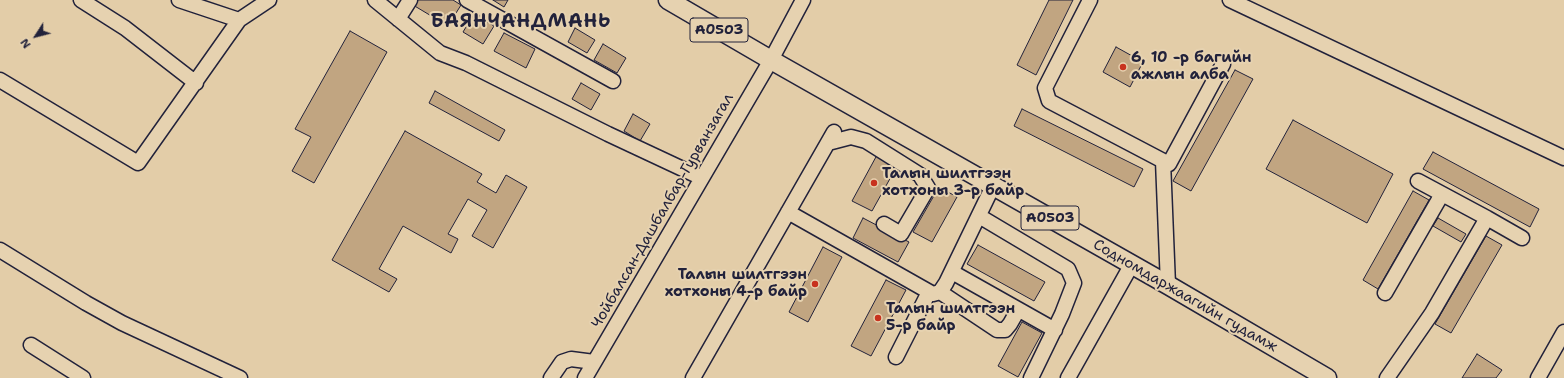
<!DOCTYPE html>
<meta charset="utf-8">
<style>
body{margin:0}
#map{position:relative;width:1564px;height:378px;overflow:hidden;background:#e3cda8;font-family:"Shantell Sans",sans-serif}
canvas{display:block}
.north{position:absolute;left:16px;top:16px;width:40px;height:40px;-webkit-text-stroke:3px #e6d2b0;paint-order:stroke;rotate:234deg;font-size:11px;font-weight:700;line-height:16px;text-align:center;color:#22223b}
.north::after{content:'';display:block;margin:auto;width:14px;height:18px;background:#22223b;clip-path:polygon(50% 0,100% 100%,50% 72%,0 100%)}
</style>
<div id="map">
<canvas width="1564" height="378"></canvas>
<div class="north">N</div>
</div>
<script>
const c = document.querySelector('canvas').getContext('2d');
c.lineJoin = 'round';
function paint(path, color) { c.fillStyle = color; c.fill(path, 'evenodd'); }
const poly = rows => new Path2D(rows.map(r => 'M' + r).join(''));
function stroke(path, color, width, dash) { c.strokeStyle = color; c.lineWidth = width; c.lineCap = dash ? 'butt' : 'round'; c.setLineDash(dash || []); c.stroke(path); }
function drawText(font, color, halo, rows, align = 'center') {
  c.font = font + ' "Shantell Sans",sans-serif'; c.lineWidth = 4; c.setLineDash([]); c.textBaseline = 'middle'; c.strokeStyle = halo; c.fillStyle = color; for (const [text, x, y, turn = 0] of rows) {
    c.save(); c.translate(x, y); c.rotate((+turn || 0) * Math.PI / 180); c.textAlign = isNaN(turn) ? turn : align; if (halo) c.strokeText(text, 0, 0); c.fillText(text, 0, 0); c.restore();
  }
}
const building = poly([
 [417,0,453,0,461,5,448,26,413,5,417,0],
 [493,0,508,0,504,7,493,0],
 [1049,0,1073,0,1036,75,1017,65,1049,0],
 [474,14,494,26,483,44,463,32,474,14],
 [575,28,595,40,587,53,568,42,575,28],
 [350,31,387,52,314,183,292,171,311,137,295,129,350,31],
 [504,33,535,49,526,68,494,51,504,33],
 [603,44,626,58,617,73,594,60,603,44],
 [1116,47,1143,62,1130,87,1103,72,1116,47],
 [1235,70,1253,79,1191,191,1173,181,1235,70],
 [581,83,600,94,591,110,572,99,581,83],
 [435,91,505,130,499,141,429,103,435,91],
 [1022,109,1143,169,1134,187,1014,126,1022,109],
 [633,114,650,124,640,141,624,131,633,114],
 [1293,120,1393,174,1367,223,1266,169,1293,120],
 [405,131,482,174,477,182,496,193,506,175,527,187,493,248,472,236,487,210,468,199,448,234,458,239,451,253,403,226,379,269,397,279,389,292,332,260,405,131],
 [1433,152,1539,209,1530,227,1423,169,1433,152],
 [877,155,897,166,872,211,852,201,877,155],
 [939,187,957,197,932,242,913,232,939,187],
 [1413,191,1429,200,1378,289,1363,280,1413,191],
 [863,218,909,242,898,262,853,238,863,218],
 [1438,218,1466,234,1461,242,1433,226,1438,218],
 [1486,236,1502,245,1451,333,1435,324,1486,236],
 [978,245,1045,282,1034,301,967,264,978,245],
 [823,247,842,257,808,322,789,312,823,247],
 [886,280,906,290,871,356,851,346,886,280],
 [1022,322,1042,333,1018,377,998,366,1022,322],
 [1477,354,1502,370,1496,378,1462,378,1477,354]
]);
paint(building, '#c1a581');
stroke(building, '#22223b', 1);
const minor = poly([
 [81,0,125,28,196,83],
 [179,0,239,20],
 [375,0,440,53,466,63,608,134,702,178],
 [467,0,613,81],
 [1090,0,1045,88,1049,101,1169,164,1223,64],
 [1230,0,1564,158],
 [398,19,410,0],
 [0,80,138,163,239,20,269,0],
 [828,143,851,137,866,141,920,175,928,188,901,234,884,224],
 [1163,161,1168,285],
 [788,212,933,294,940,292,946,283,993,186],
 [979,216,1068,269,1074,283,1062,314,1031,378],
 [1487,218,1522,238],
 [0,250,86,303,122,323,240,378],
 [952,272,1055,330],
 [940,292,997,330,1005,330,1010,324,1018,310],
 [1385,293,1442,194],
 [31,345,83,378],
 [896,357,929,292],
 [551,378,562,362,571,359,594,362],
 [585,378,771,60,803,0],
 [693,378,834,132],
 [1068,378,1132,264],
 [1387,378,1432,313,1487,218,1418,181],
 [1538,378,1564,332]
]);
const major = poly([
 [668,0,771,60,1168,285,1327,378]
]);
stroke(minor, '#22223b', 17);
stroke(major, '#22223b', 21);
stroke(minor, '#e6d2b0', 14);
stroke(major, '#e6d2b0', 18);
for (const [x, y, r, color] of [
 [1123,67,4,"#c8321e"],
 [874,183,4,"#c8321e"],
 [815,284,4,"#c8321e"],
 [878,318,4,"#c8321e"]
]) { const dot = new Path2D(); dot.arc(x, y, r, 0, 2 * Math.PI); c.fillStyle = color; c.fill(dot); stroke(dot, '#e6d2b0', 1.5); }
for (const [x, y, w] of [
 [719,30,58],
 [1050,218,58]
]) { const box = new Path2D(); box.roundRect(x - w / 2, y - 12, w, 24, 3); c.fillStyle = '#e6d2b0'; c.fill(box); stroke(box, '#22223b', 1); }
drawText('bold 14px', '#22223b', null, [
 ["A0503",719,30],
 ["A0503",1050,218]
]);
drawText('bold 15px', '#22223b', '#e6d2b0', [
 ["6, 10 -р багийн",1131,58],
 ["ажлын алба",1131,75],
 ["Талын шилтгээн",882,174],
 ["хотхоны 3-р байр",882,191],
 ["Талын шилтгээн",807,275,"right"],
 ["хотхоны 4-р байр",807,292,"right"],
 ["Талын шилтгээн",886,309],
 ["5-р байр",886,326]
], 'left');
drawText('15px', '#22223b', '#e6d2b0', [
 ["Чойбалсан-Дашбалбар-Гурванзагал",663,211,-60],
 ["Содномдаржаагийн гудамж",1185,296,30]
]);
c.letterSpacing = '1px';
drawText('bold 19px', '#22223b', '#e6d2b0', [
 ["БАЯНЧАНДМАНЬ",521,22]
]);
c.letterSpacing = '0px';
</script>
